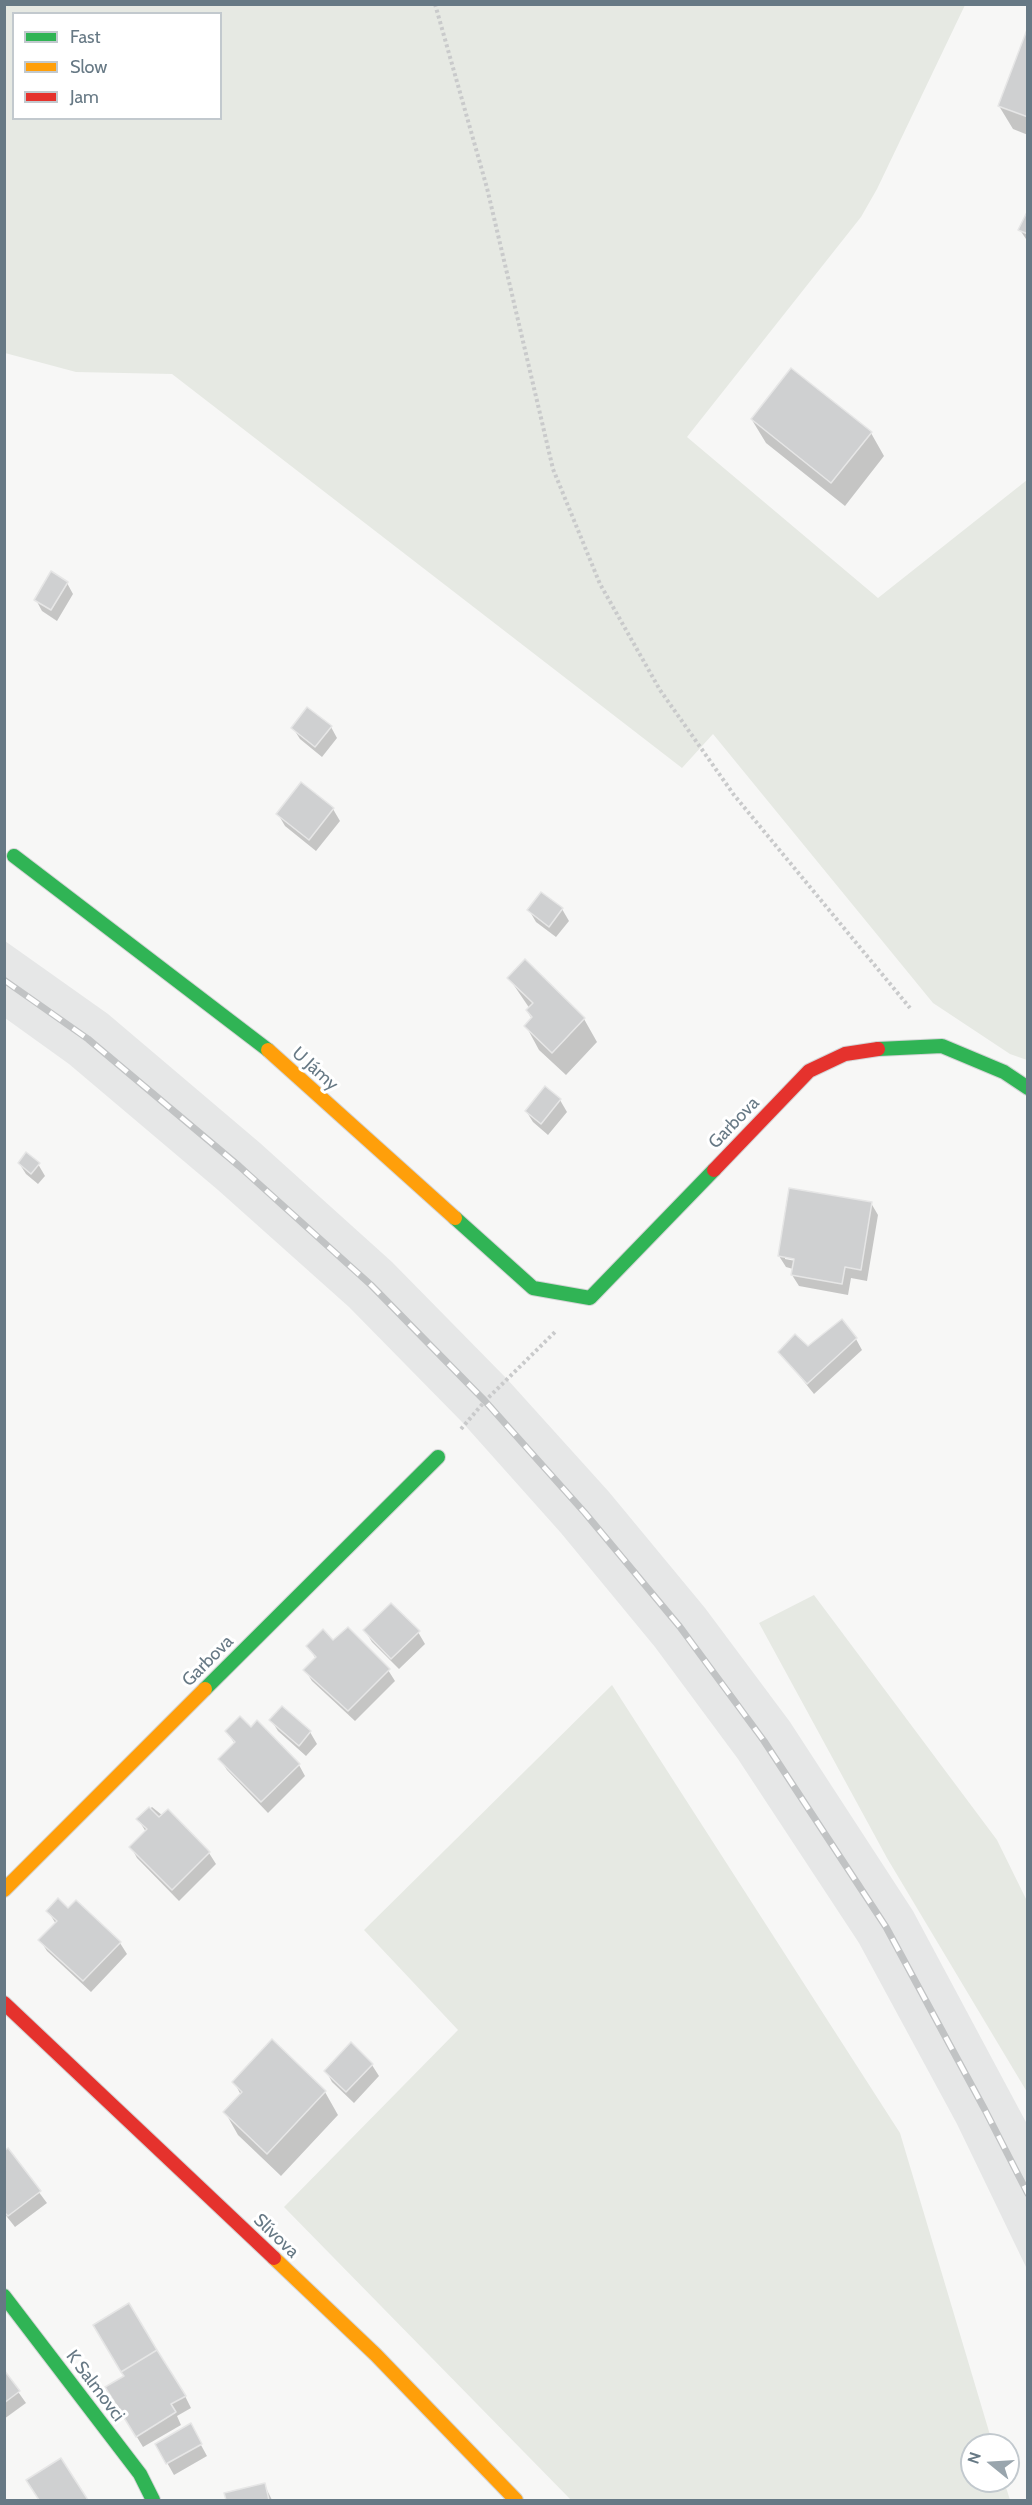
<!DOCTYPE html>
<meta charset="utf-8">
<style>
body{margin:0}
#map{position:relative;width:1032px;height:2505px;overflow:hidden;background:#f7f7f6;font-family:Cabin,sans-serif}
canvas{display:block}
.frame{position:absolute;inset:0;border:6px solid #677985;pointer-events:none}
.legend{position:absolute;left:12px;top:12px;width:210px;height:108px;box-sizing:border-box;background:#fff;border:2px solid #c2c9ce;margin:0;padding:8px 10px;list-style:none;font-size:18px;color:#677985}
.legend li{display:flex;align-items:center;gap:12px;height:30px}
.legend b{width:30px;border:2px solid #c2c9ce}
.north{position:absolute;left:960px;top:2433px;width:60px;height:60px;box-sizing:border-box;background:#fff;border:2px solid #c2c9ce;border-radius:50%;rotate:288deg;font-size:16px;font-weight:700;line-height:24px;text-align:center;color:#677985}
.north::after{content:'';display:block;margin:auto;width:21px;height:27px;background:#99a5ad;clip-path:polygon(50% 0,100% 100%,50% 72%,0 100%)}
</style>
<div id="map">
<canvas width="1032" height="2505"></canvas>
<div class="frame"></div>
<ul class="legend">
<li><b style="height:8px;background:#30b455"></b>Fast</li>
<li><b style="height:8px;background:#ff9f0a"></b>Slow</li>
<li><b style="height:8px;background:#e5322d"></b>Jam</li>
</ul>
<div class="north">N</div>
</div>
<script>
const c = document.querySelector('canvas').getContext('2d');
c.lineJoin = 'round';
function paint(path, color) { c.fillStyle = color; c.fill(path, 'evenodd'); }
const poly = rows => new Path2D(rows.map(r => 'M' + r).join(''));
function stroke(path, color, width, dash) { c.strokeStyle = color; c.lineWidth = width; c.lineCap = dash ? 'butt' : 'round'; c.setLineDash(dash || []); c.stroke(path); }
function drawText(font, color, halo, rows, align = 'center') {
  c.font = font + ' Cabin,sans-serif'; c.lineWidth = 6; c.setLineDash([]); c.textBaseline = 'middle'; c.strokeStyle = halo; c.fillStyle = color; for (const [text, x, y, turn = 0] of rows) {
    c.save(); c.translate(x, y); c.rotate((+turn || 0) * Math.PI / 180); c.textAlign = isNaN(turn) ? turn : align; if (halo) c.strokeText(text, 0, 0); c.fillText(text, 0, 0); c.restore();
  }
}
paint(poly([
 [5,941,108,1014,260,1143,392,1262,507,1379,609,1492,705,1608,790,1722,913,1911,1027,2124,1027,2269,957,2124,859,1943,738,1759,655,1647,561,1533,462,1422,349,1307,218,1190,69,1064,5,1018]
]), '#e6e7e7');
paint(poly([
 [4,5,965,5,877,189,861,217,687,437,878,598,1027,480,1027,1060,1010,1054,933,1003,713,734,682,768,172,374,76,372,5,353],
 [14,14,220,14,220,118,14,118],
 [814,1595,997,1840,1027,1901,1027,2092,887,1858,759,1623],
 [612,1685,900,2133,993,2445,972,2445,972,2481,1004,2481,1010,2500,571,2500,284,2207,458,2030,364,1930]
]), '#e6e9e3');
paint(poly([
 [1028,31,1028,135,1013,129,999,106],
 [1028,214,1028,242,1020,230],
 [752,420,871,433,884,456,845,506,766,443],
 [67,583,73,594,57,621,42,611,36,600],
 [331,727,337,738,322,757,300,739,293,728],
 [301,784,333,809,340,821,316,851,285,826,278,814],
 [542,894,562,909,569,921,556,937,536,922,529,910],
 [509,978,584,1019,597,1042,566,1075,539,1050,526,1026,532,1019,527,1011,530,1009],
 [545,1088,560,1100,567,1112,548,1135,533,1122,526,1111],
 [19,1163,38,1164,45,1176,38,1184,26,1174],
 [871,1203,878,1215,867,1281,851,1278,848,1295,799,1286,792,1275,793,1269,786,1267,779,1256],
 [785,1256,801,1259,801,1262,785,1259],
 [856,1339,862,1350,814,1394,780,1352],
 [365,1631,418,1632,425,1644,399,1669,372,1642],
 [333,1642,388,1670,395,1681,355,1721,312,1681,305,1670,316,1659,308,1646],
 [271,1720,310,1732,317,1744,306,1756,278,1731],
 [251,1729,299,1765,305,1776,268,1813,227,1770,220,1759,235,1744,227,1732],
 [152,1807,209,1853,216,1864,179,1901,137,1858,131,1847,146,1832,138,1819],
 [68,1910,120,1943,127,1954,91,1992,47,1951,40,1940,56,1924,48,1911],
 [372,2065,379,2076,354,2103,332,2082,326,2071],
 [234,2082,325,2092,338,2115,281,2176,238,2135,225,2112,241,2095],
 [4,2146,47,2203,15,2227,4,2213],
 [4,2372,26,2403,4,2419],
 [107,2388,185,2396,191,2408,177,2416,181,2425,143,2447],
 [190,2425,207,2456,174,2475,157,2445],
 [61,2460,86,2500,40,2500,34,2492],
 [264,2484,272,2500,228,2500,226,2494]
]), '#0003');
const building = poly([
 [1028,27,1028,117,998,106,1028,27],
 [1028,210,1028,234,1018,230,1028,210],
 [791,368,872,432,831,483,751,419,791,368],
 [51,571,68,582,51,610,34,600,51,571],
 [307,707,332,726,315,747,291,728,307,707],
 [301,782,334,808,309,840,276,814,301,782],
 [541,892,563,908,549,927,527,910,541,892],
 [525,959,585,1018,552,1053,524,1026,532,1017,526,1010,533,1003,507,978,525,959],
 [545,1086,561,1099,541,1124,525,1111,545,1086],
 [26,1152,40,1163,31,1174,18,1163,26,1152],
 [789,1188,872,1202,861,1270,845,1267,842,1284,791,1275,794,1259,778,1256,789,1188],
 [842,1319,857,1338,807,1384,778,1352,795,1334,808,1346,842,1319],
 [391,1603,420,1631,391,1659,363,1630,391,1603],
 [348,1627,390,1669,348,1711,303,1670,316,1657,306,1646,323,1629,333,1640,348,1627],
 [282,1706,311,1731,299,1746,269,1720,282,1706],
 [240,1716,251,1727,257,1720,300,1764,261,1802,218,1759,235,1742,225,1731,240,1716],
 [149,1807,159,1817,168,1809,210,1852,172,1890,129,1847,147,1829,136,1819,149,1807],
 [58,1898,68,1908,76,1900,121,1942,83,1981,38,1940,57,1921,46,1911,58,1898],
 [272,2039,326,2091,267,2154,223,2112,242,2092,232,2082,272,2039],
 [351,2042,373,2064,346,2092,324,2071,351,2042],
 [8,2148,41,2191,8,2216,4,2212,4,2151,8,2148],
 [129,2303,157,2350,121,2372,93,2325,129,2303],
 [157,2350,186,2396,171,2404,176,2412,136,2437,105,2387,124,2376,121,2372,157,2350],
 [4,2370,20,2391,4,2403,4,2370],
 [191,2423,202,2444,166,2464,155,2444,191,2423],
 [61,2458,88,2500,39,2500,26,2480,61,2458],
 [265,2483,269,2500,226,2500,224,2493,265,2483]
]);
paint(building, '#cfd0d1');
stroke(building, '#e6e6e6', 1.5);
const fast = poly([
 [14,856,268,1050],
 [878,1049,942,1046,1004,1072,1028,1088],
 [455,1218,533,1288,590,1298,714,1170],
 [205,1689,438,1457],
 [4,2296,140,2474,153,2500]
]);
const slow = poly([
 [268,1050,455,1218],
 [4,1890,205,1689],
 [274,2258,376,2355,516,2500]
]);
const jam = poly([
 [714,1170,809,1071,845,1054,878,1049],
 [4,2003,274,2258]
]);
stroke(fast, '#d3d4d5', 16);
stroke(slow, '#d3d4d5', 16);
stroke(jam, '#d3d4d5', 16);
stroke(poly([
 [435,4,487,188,553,469,600,584,660,690,734,795,910,1008],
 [461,1429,485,1401,556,1331]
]), '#c9cacb', 4, [3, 3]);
stroke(fast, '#30b455', 14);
stroke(slow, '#ff9f0a', 14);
stroke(jam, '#e5322d', 14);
const rail = poly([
 [4,980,88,1039,239,1166,371,1285,485,1401,585,1513,680,1627,764,1741,886,1927,985,2110,1028,2194]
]);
stroke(rail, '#c1c3c4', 7);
stroke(rail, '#fff', 4.5, [14]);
drawText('18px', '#677985', '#fff', [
 ["U Jámy",315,1069,42],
 ["Garbova",734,1123,-46],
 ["Garbova",208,1661,-45],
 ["Slívova",276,2236,44],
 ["K Salmovci",95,2386,53]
]);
</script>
